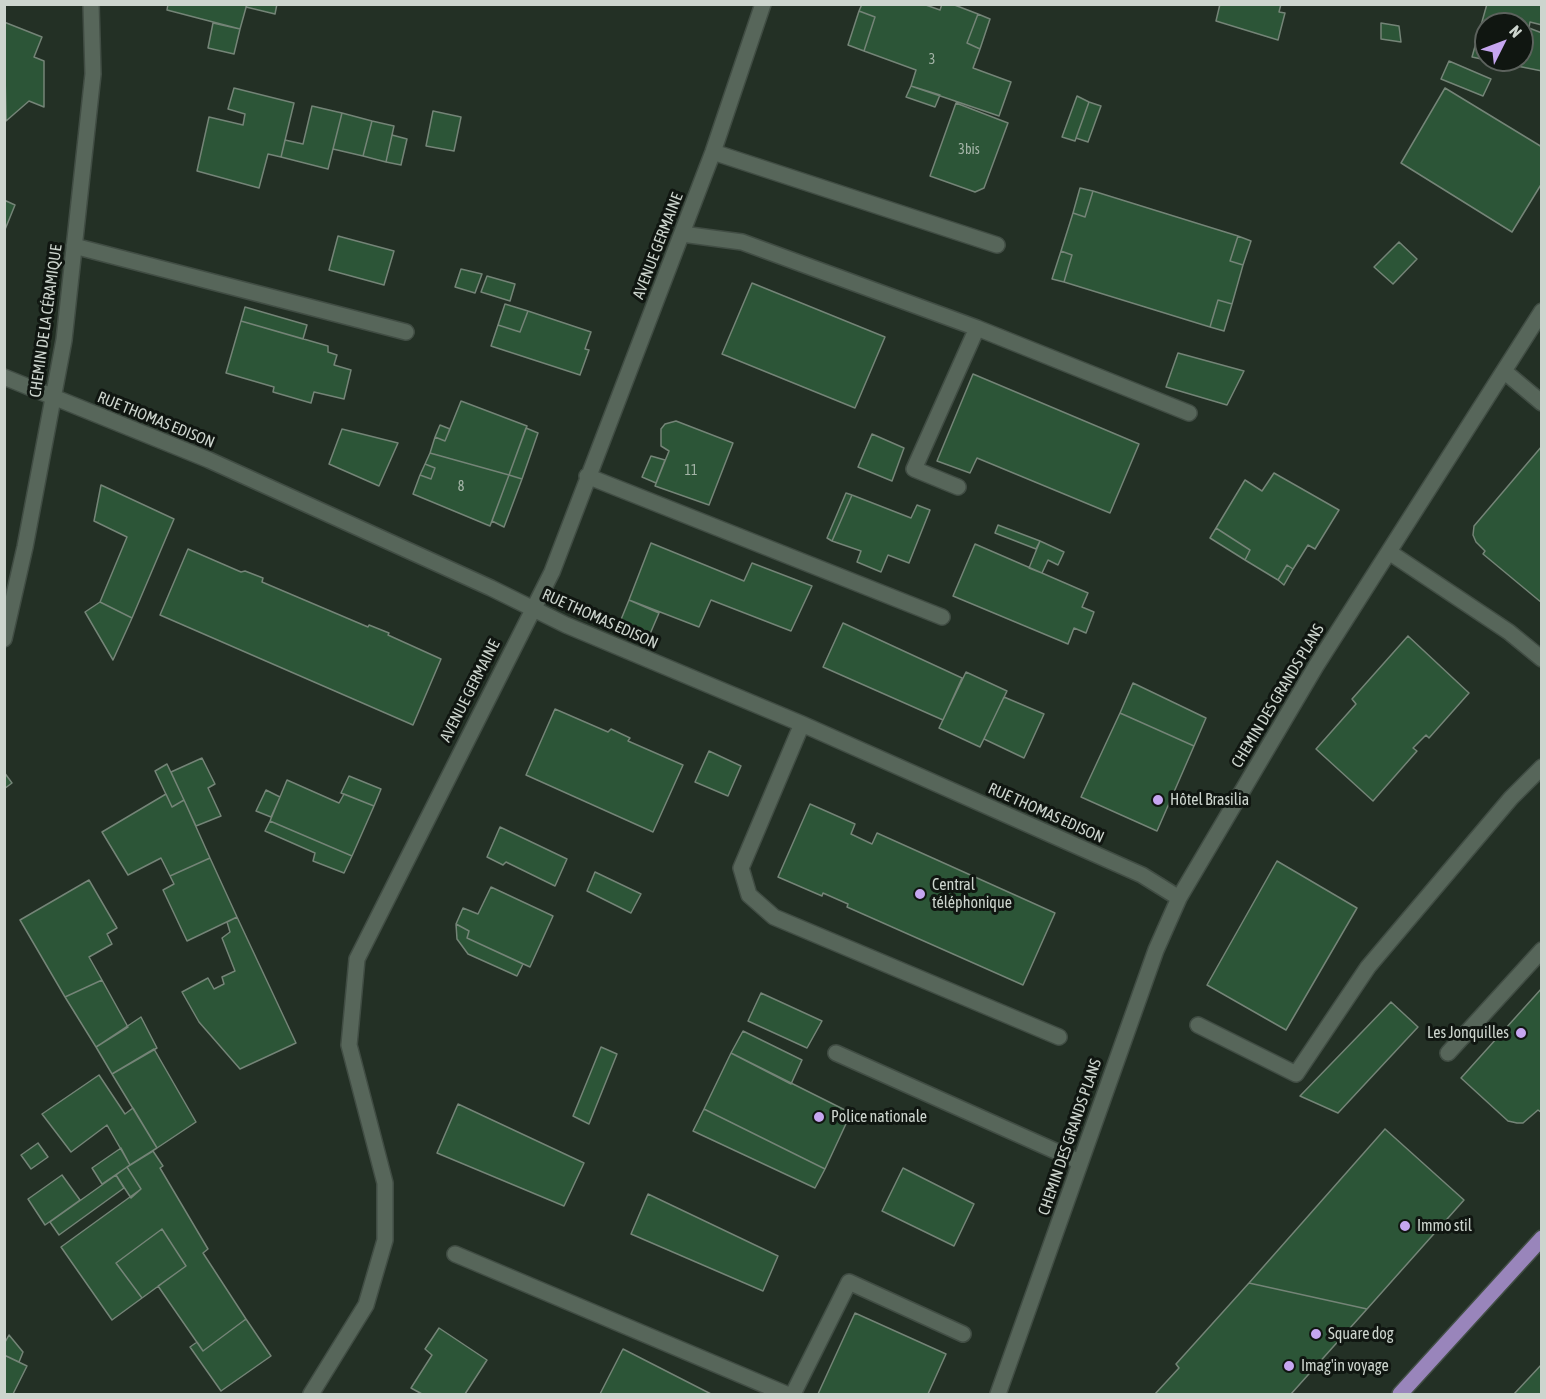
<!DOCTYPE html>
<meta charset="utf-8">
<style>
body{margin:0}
#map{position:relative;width:1546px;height:1399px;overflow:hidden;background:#233025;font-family:"Asap Condensed",sans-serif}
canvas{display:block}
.frame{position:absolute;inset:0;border:6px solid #cdd5ce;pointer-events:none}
.north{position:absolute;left:1474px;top:12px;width:60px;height:60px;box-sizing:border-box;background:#101611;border:2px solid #5c625d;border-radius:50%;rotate:48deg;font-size:16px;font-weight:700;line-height:24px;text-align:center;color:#cdd5ce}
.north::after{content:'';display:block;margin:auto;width:21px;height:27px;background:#c6a6f0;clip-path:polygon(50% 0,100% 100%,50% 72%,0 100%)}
</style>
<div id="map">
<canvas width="1546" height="1399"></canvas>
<div class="frame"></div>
<div class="north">N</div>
</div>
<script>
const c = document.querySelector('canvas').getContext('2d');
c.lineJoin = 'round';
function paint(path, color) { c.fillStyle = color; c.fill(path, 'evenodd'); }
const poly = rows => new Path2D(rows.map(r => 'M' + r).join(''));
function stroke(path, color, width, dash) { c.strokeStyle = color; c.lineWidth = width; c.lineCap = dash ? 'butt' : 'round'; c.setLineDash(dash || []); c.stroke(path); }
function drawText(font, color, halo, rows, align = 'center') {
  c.font = font + ' "Asap Condensed",sans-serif'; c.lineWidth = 6; c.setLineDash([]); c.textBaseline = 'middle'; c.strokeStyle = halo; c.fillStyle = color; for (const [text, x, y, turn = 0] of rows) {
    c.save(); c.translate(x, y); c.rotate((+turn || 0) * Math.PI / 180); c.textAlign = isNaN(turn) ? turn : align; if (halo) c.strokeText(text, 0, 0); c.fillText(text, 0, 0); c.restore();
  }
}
const building = poly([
 [168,4,247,4,240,29,167,10,168,4],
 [247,4,277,4,275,14,246,7,247,4],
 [862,4,923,4,940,10,942,4,952,4,978,14,967,43,980,49,973,68,1011,82,999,116,911,86,916,70,864,51,875,17,859,11,862,4],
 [1220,4,1281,4,1279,12,1285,13,1278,40,1216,21,1220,4],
 [1487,4,1542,5,1542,25,1530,22,1529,28,1542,33,1542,71,1487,60,1522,60,1522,24,1486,24,1486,60,1472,57,1487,4],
 [859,11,875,17,864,51,848,45,859,11],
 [978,14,990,19,980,49,967,43,978,14],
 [4,22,42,37,34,57,44,61,44,107,29,101,6,121,4,22],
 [213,23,240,29,234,54,208,48,213,23],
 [1381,23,1399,26,1401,42,1381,39,1381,23],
 [1449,61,1491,79,1483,96,1441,79,1449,61],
 [911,86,940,95,935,107,906,97,911,86],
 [234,88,294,103,281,157,268,154,259,188,197,171,209,117,243,125,245,114,228,109,234,88],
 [1445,88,1542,147,1542,183,1512,232,1401,163,1445,88],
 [1077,96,1089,102,1075,141,1062,137,1077,96],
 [1089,102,1101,106,1088,142,1076,138,1089,102],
 [956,103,1008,123,984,188,975,192,930,176,956,103],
 [312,106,342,113,328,169,281,157,285,140,303,144,312,106],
 [433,111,461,117,454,151,426,146,433,111],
 [342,113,372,121,363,156,333,149,342,113],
 [372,121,394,126,386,162,363,156,372,121],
 [392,135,407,139,401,165,386,162,392,135],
 [1080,188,1093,191,1085,217,1073,213,1080,188],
 [1093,191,1238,236,1230,261,1243,265,1232,304,1218,300,1210,327,1064,282,1072,255,1061,251,1073,213,1085,217,1093,191],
 [4,200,15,205,4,232,4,200],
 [338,236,394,251,384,285,329,270,338,236],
 [1238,236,1251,241,1243,265,1230,261,1238,236],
 [1399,242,1417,259,1393,284,1374,267,1399,242],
 [1061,251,1072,255,1064,282,1052,279,1061,251],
 [461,269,482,274,475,293,455,287,461,269],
 [487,276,515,284,510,301,481,292,487,276],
 [752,283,885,337,855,408,722,354,752,283],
 [1218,300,1232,304,1224,331,1210,327,1218,300],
 [505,304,528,311,520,332,498,325,505,304],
 [245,307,307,325,303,339,241,321,245,307],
 [528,311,591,332,585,349,589,350,580,375,491,346,498,325,520,332,528,311],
 [241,321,328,346,328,352,337,355,334,365,351,370,344,399,314,392,311,403,273,392,274,387,226,373,241,321],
 [1178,353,1244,371,1227,405,1166,387,1178,353],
 [973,374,1139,444,1110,513,977,458,970,473,937,461,973,374],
 [461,401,527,426,509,475,430,453,435,437,445,441,461,401],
 [676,421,733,443,709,505,655,486,669,451,661,446,661,429,665,424,676,421],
 [440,425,450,429,445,441,435,437,440,425],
 [526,428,538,433,522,479,509,475,526,428],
 [342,429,398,443,379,486,329,464,342,429],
 [872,434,904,448,892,481,858,467,872,434],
 [1542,446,1542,603,1483,554,1485,551,1476,542,1473,535,1474,526,1542,446],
 [430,453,509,475,490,526,413,494,420,475,431,479,435,468,425,464,430,453],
 [651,456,665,460,656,483,642,477,651,456],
 [425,464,435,468,431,479,420,475,425,464],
 [1274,473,1339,510,1315,549,1308,545,1293,569,1287,565,1278,580,1245,560,1250,550,1216,528,1245,480,1262,491,1274,473],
 [509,475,522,479,504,527,492,521,509,475],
 [101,485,174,519,132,618,100,602,127,537,94,521,101,485],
 [846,493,852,495,832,541,827,538,846,493],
 [852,495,911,518,917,505,930,510,909,563,888,555,881,572,857,562,861,551,832,541,852,495],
 [998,525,1040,541,1036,549,995,533,998,525],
 [1216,528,1250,550,1245,560,1210,538,1216,528],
 [1040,541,1064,552,1058,565,1048,560,1042,573,1029,568,1040,541],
 [651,543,744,581,752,563,812,586,791,631,711,600,699,627,629,600,651,543],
 [975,544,1088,593,1082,607,1094,612,1086,633,1074,628,1068,644,953,596,975,544],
 [188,549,241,572,245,571,263,578,262,582,368,627,369,625,389,633,388,635,441,659,413,725,160,615,188,549],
 [1287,565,1293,569,1284,585,1278,580,1287,565],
 [629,600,659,613,650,634,620,622,629,600],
 [100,602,132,618,113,660,85,612,100,602],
 [843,623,962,678,943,720,823,667,843,623],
 [1408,636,1469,693,1429,738,1426,735,1413,748,1417,751,1373,801,1316,749,1356,704,1352,699,1408,636],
 [966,672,1007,691,980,747,939,728,966,672],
 [1133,683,1206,718,1194,746,1120,713,1133,683],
 [1004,697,1044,714,1024,758,984,739,1004,697],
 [555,709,608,732,611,729,630,738,628,741,683,765,653,832,526,775,555,709],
 [1120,713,1194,746,1157,831,1081,797,1120,713],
 [709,751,741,766,728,796,695,782,709,751],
 [202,758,215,784,208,788,221,816,196,826,171,772,202,758],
 [167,764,184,800,172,807,155,771,167,764],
 [4,772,12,783,4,789,4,772],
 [349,776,381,789,374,806,341,793,349,776],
 [287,780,339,803,344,794,374,806,352,856,270,821,287,780],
 [266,790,280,797,271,817,256,811,266,790],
 [166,794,172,807,184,800,210,858,170,876,161,858,128,875,102,832,166,794],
 [810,804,855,824,851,834,872,844,877,833,1055,913,1023,985,847,907,848,904,823,893,822,896,778,877,810,804],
 [270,821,352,856,344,873,313,861,315,853,265,831,270,821],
 [500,827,567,859,555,886,506,862,503,865,487,857,500,827],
 [210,858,237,917,187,941,163,890,174,884,170,876,210,858],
 [1277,861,1357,908,1286,1030,1207,985,1277,861],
 [595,872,641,894,631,913,587,891,595,872],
 [89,880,117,928,107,934,112,944,89,957,102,980,65,997,20,920,89,880],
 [491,887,553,916,530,967,467,938,469,931,456,924,463,908,478,914,491,887],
 [237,917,296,1043,240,1069,199,1022,182,992,208,978,214,989,224,984,222,977,235,971,222,938,230,932,227,922,237,917],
 [456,924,469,931,467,938,523,964,517,976,468,954,457,939,456,924],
 [102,980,128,1027,96,1047,65,997,102,980],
 [1542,988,1542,1113,1538,1110,1523,1123,1517,1123,1508,1121,1461,1078,1542,988],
 [761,993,822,1021,807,1048,748,1021,761,993],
 [1391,1002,1418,1027,1338,1113,1300,1096,1391,1002],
 [141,1017,157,1048,112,1074,96,1047,141,1017],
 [743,1031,802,1060,791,1084,731,1053,743,1031],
 [601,1047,617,1054,589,1124,573,1116,601,1047],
 [154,1049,196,1122,157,1148,112,1074,154,1049],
 [731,1053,851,1113,825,1169,704,1109,731,1053],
 [99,1075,125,1114,133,1108,157,1148,130,1165,107,1125,71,1152,42,1114,99,1075],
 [458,1104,584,1163,564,1206,437,1153,458,1104],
 [704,1109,825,1169,815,1188,693,1131,704,1109],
 [1385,1129,1464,1200,1367,1309,1249,1283,1385,1129],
 [38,1143,48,1157,31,1169,21,1155,38,1143],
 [121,1148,130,1165,102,1184,92,1168,121,1148],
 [153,1151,163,1166,160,1168,208,1249,203,1253,246,1319,203,1351,158,1286,186,1266,162,1229,116,1263,142,1298,112,1320,61,1247,141,1189,127,1167,153,1151],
 [127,1167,141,1189,131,1198,116,1175,127,1167],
 [903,1168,974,1204,954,1246,882,1211,903,1168],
 [62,1175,80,1200,45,1225,28,1199,62,1175],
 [116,1175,124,1188,59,1235,50,1222,116,1175],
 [648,1194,778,1256,763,1291,631,1234,648,1194],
 [162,1229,186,1266,142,1298,116,1263,162,1229],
 [1249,1283,1367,1309,1291,1394,1155,1394,1179,1368,1176,1364,1249,1283],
 [855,1313,946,1354,928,1394,818,1394,855,1313],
 [246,1319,271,1356,221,1391,190,1347,197,1342,203,1351,246,1319],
 [439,1328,487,1360,465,1394,422,1394,411,1388,432,1355,425,1349,439,1328],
 [9,1335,23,1352,19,1362,4,1355,4,1344,9,1335],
 [623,1349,711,1394,600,1394,623,1349],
 [4,1355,27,1366,13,1394,4,1394,4,1355],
 [1542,1364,1542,1394,1514,1394,1542,1364]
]);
paint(building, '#2c5537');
stroke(building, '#748477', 1.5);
const minor = poly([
 [713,152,997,245],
 [682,234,742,242,977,328,1189,413],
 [74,246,406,332],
 [1504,371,1542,403],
 [4,377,209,460,491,588,566,625,802,724,1142,875,1179,898],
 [587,476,942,617],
 [958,487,914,469,977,328],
 [1389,552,1509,632,1542,659],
 [4,639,25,547,64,340,93,74,91,4],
 [802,724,741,868,749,895,774,917,1059,1037],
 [1198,1025,1296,1074,1368,967,1511,798,1542,767],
 [836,1053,1080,1162],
 [1448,1053,1542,950],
 [455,1254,786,1394],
 [311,1394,366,1305,385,1240,385,1183,349,1045,357,959,552,572,713,152,763,4],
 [793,1394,849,1282,963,1334],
 [998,1394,1156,950,1179,898,1316,666,1542,311]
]);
const major = poly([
 [1400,1394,1542,1238]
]);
stroke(minor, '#414d44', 18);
stroke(major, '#414d44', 18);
stroke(minor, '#57665a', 15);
stroke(major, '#9985bb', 15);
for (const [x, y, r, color] of [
 [1158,800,6,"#c6a6f0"],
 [920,894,6,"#c6a6f0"],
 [1521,1033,6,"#c6a6f0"],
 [819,1117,6,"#c6a6f0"],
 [1405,1226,6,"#c6a6f0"],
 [1316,1334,6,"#c6a6f0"],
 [1289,1366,6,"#c6a6f0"]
]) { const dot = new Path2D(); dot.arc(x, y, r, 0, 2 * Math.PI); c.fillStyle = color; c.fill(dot); stroke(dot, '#101611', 2); }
drawText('14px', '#a5b5a8', null, [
 ["3",932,60],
 ["3bis",969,150],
 ["11",691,471],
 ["8",461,487]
]);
drawText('16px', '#cdd5ce', '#101611', [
 ["AVENUE GERMAINE",658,246,-69],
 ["CHEMIN DE LA CÉRAMIQUE",46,321,-82],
 ["RUE THOMAS EDISON",156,420,22],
 ["RUE THOMAS EDISON",600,619,24],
 ["AVENUE GERMAINE",470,691,-63],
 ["CHEMIN DES GRANDS PLANS",1278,696,-59],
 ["RUE THOMAS EDISON",1046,813,24],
 ["CHEMIN DES GRANDS PLANS",1070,1137,-71]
]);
drawText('16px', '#cdd5ce', '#101611', [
 ["Hôtel Brasilia",1170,800],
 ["Central",932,885],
 ["téléphonique",932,903],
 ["Les Jonquilles",1509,1033,"right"],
 ["Police nationale",831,1117],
 ["Immo stil",1417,1226],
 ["Square dog",1328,1334],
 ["Imag'in voyage",1301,1366]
], 'left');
</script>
